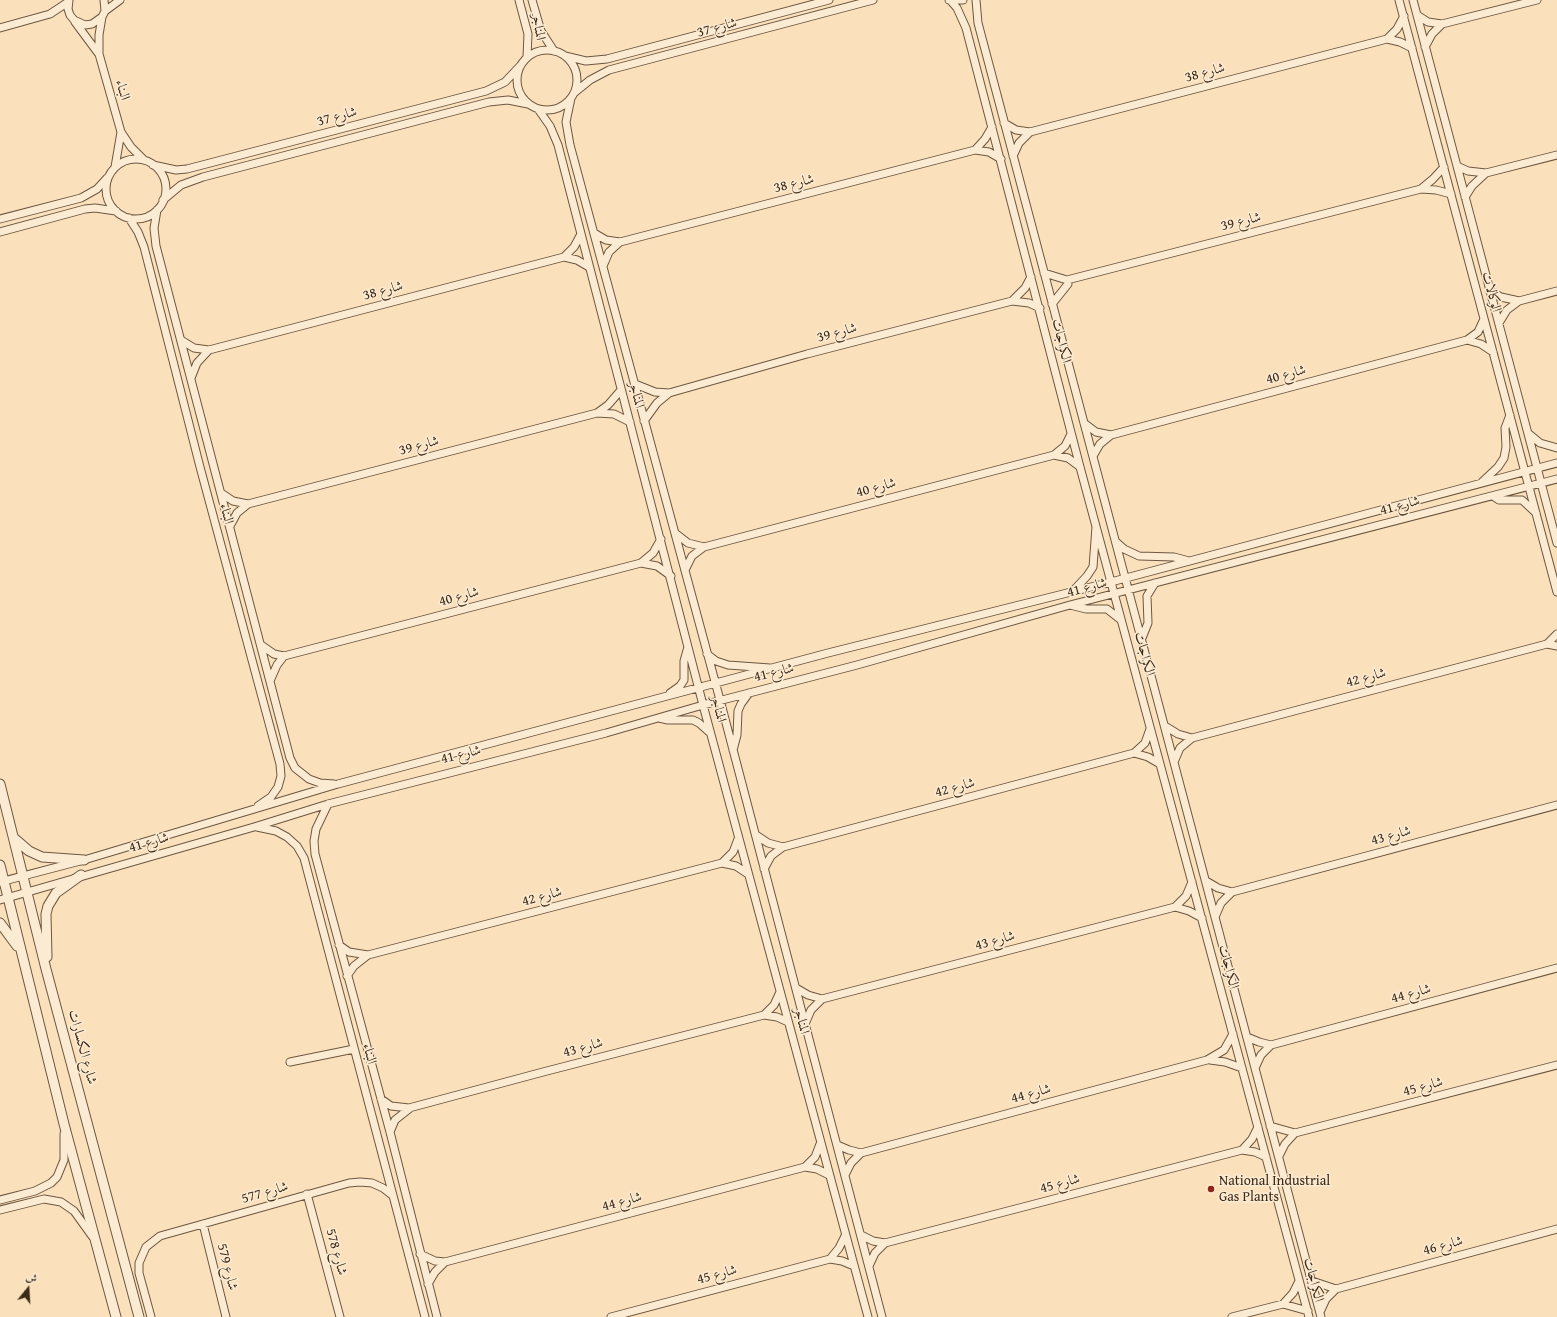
<!DOCTYPE html>
<meta charset="utf-8">
<style>
body{margin:0}
#map{position:relative;width:1557px;height:1317px;overflow:hidden;background:#fbe0bc;font-family:"Gentium Book Plus",Amiri,serif}
canvas{display:block}
.north{position:absolute;left:8px;top:1269px;width:40px;height:40px;-webkit-text-stroke:3px #fcebd3;paint-order:stroke;rotate:18deg;font-size:11px;font-weight:700;line-height:16px;text-align:center;color:#3c2916}
.north::after{content:'';display:block;margin:auto;width:14px;height:18px;background:#3c2916;clip-path:polygon(50% 0,100% 100%,50% 72%,0 100%)}
</style>
<div id="map">
<canvas width="1557" height="1317"></canvas>
<div class="north">ش</div>
</div>
<script>
const c = document.querySelector('canvas').getContext('2d');
c.lineJoin = 'round';
const poly = rows => new Path2D(rows.map(r => 'M' + r).join(''));
function stroke(path, color, width, dash) { c.strokeStyle = color; c.lineWidth = width; c.lineCap = dash ? 'butt' : 'round'; c.setLineDash(dash || []); c.stroke(path); }
function drawText(font, color, halo, rows, align = 'center') {
  c.font = font + ' "Gentium Book Plus",Amiri,serif'; c.lineWidth = 3; c.setLineDash([]); c.textBaseline = 'middle'; c.strokeStyle = halo; c.fillStyle = color; for (const [text, x, y, turn = 0] of rows) {
    c.save(); c.translate(x, y); c.rotate((+turn || 0) * Math.PI / 180); c.textAlign = isNaN(turn) ? turn : align; if (halo) c.strokeText(text, 0, 0); c.fillText(text, 0, 0); c.restore();
  }
}
const minor = poly([
 [69,0,68,9,70,15,74,20,85,25,92,24,102,17,105,11,104,0],
 [519,0,528,34,527,57],
 [532,0,541,31,554,51],
 [949,0,963,0],
 [950,0,957,8,966,28,1080,467,1309,1317],
 [976,0,978,23,1321,1317],
 [1399,0,1557,592],
 [1413,0,1557,543],
 [105,11,120,0],
 [1417,15,1428,22,1442,24,1537,0],
 [102,17,99,35,99,54,121,132,131,147,144,160],
 [75,22,98,53],
 [0,28,50,14,68,2],
 [1387,39,1397,29,1404,16],
 [1425,47,1432,34,1442,24],
 '517 80a30 30 0 1 1 60 0a30 30 0 1 1-60 0Z',
 [565,56,586,61,607,59,829,0],
 [574,93,590,80,609,70,873,0],
 [571,98,566,122,570,145,720,700,882,1317],
 [538,109,550,126,558,145,703,705,868,1317],
 [1004,123,1016,130,1030,132,1387,39,1400,42,1412,48],
 [975,150,985,139,992,127],
 [1013,156,1019,143,1030,132],
 '106 189a30 30 0 1 1 60 0a30 30 0 1 1-60 0Z',
 [153,165,176,170,187,169,486,91,505,82,520,66],
 [1457,166,1468,171,1486,173,1557,155],
 [115,167,121,132],
 [1421,189,1433,179,1444,167],
 [1465,197,1472,186,1486,173],
 [163,200,181,185,203,177,489,102,508,100,528,104],
 [157,210,154,228,156,246,290,758,295,768,309,779,320,783,334,784],
 [129,218,138,232,144,247,200,467,280,764,281,776,278,787,271,797,258,806],
 [0,219,81,198,97,189,107,178],
 [0,232,85,209,95,208,116,211],
 [594,233,606,240,620,242,975,150,989,152,1001,159],
 [564,257,574,247,581,234],
 [603,266,609,252,620,242],
 [1044,273,1067,280,1421,189,1436,190,1451,194],
 [1490,291,1501,297,1519,301,1557,291],
 [1012,301,1025,288,1031,277],
 [1052,304,1068,284,1067,280],
 [1499,323,1507,310,1519,301],
 [181,340,194,348,209,350,564,257,577,260,589,267],
 [1467,340,1481,344,1493,352],
 [191,378,197,363,209,350],
 [635,384,655,392,669,393,807,354,1012,301,1029,303,1040,308],
 [597,413,608,405,621,390],
 [644,421,657,403,669,393],
 [1084,423,1096,432,1111,435],
 [1529,434,1540,443,1557,448],
 [1054,455,1068,458,1080,467],
 [1093,456,1100,444,1111,435,1467,340,1478,332,1484,319],
 [1482,482,1498,467,1504,458,1506,447,1505,428,1510,415],
 [221,493,233,501,248,504,597,413,614,414,630,422],
 [1493,496,1499,500,1522,500,1536,513],
 [230,526,237,513,248,504],
 [675,533,688,543,704,547],
 [1116,542,1124,549,1139,556,1174,557,1189,561],
 [641,563,657,566,671,576],
 [685,570,692,556,704,547,1054,455,1065,446,1071,434],
 [1072,592,1087,576,1093,567,1096,527],
 [1070,605,1086,609,1107,609,1121,620],
 [1142,638,1148,623,1147,596,1155,583],
 [1547,644,1557,634],
 [261,645,274,654,284,656,641,563,653,553,661,539],
 [707,654,716,661,728,665,770,668],
 [270,681,277,665,284,656],
 [670,693,680,686,684,680,684,661,688,647],
 [659,718,668,720,693,720,699,723,709,732],
 [1165,726,1178,734,1192,738],
 [733,750,737,735,738,711,741,704,749,693],
 [1134,753,1145,743,1150,729],
 [1174,762,1180,748,1192,738,1547,644,1557,646],
 [328,804,316,829,314,841,315,854,390,1132,437,1317],
 [257,827,276,831,287,837,297,846,304,858,425,1317],
 [756,835,768,843,783,847],
 [722,863,733,852,738,839],
 [764,869,771,856,783,847,1134,753,1148,757,1160,764],
 [1206,881,1218,888,1232,892,1557,805],
 [0,882,84,860,338,784,828,653,1111,582,1557,463],
 [0,900,254,827,328,804,606,733,703,705,857,665,1070,605,1557,479],
 [1175,907,1186,896,1192,882],
 [1215,917,1221,903,1232,892],
 [339,945,349,952,368,955,722,863,736,866,748,874],
 [347,976,354,966,368,955],
 [796,988,808,995,822,999,1175,907,1189,911,1202,918],
 [764,1015,774,1005,780,992],
 [805,1024,811,1010,822,999],
 [1247,1037,1259,1042,1271,1045,1557,968],
 [1210,1060,1225,1062,1242,1068],
 [290,1062,354,1049],
 [1255,1068,1261,1055,1271,1045],
 [381,1099,391,1106,409,1108,543,1072,764,1015,777,1017,788,1022],
 [1270,1126,1295,1133,1557,1065],
 [390,1132,395,1120,409,1109],
 [837,1145,849,1150,861,1153,1207,1060,1224,1050,1233,1034],
 [1242,1150,1252,1139,1258,1127],
 [1279,1156,1285,1144,1295,1133],
 [805,1167,815,1157,820,1144],
 [845,1175,851,1163,861,1153],
 [307,1194,340,1317],
 [0,1200,35,1191,51,1183,57,1177,64,1160,64,1134],
 [0,1210,44,1199,61,1202,74,1211,92,1236],
 [203,1224,226,1317],
 [861,1235,873,1241,885,1243,1242,1150,1255,1152,1266,1157],
 [420,1254,435,1261,445,1262,805,1167,817,1169,829,1175],
 [830,1259,839,1248,845,1236],
 [869,1266,875,1253,885,1243],
 [1312,1281,1336,1289,1557,1229],
 [428,1284,435,1272,445,1262],
 [1283,1304,1293,1293,1299,1281],
 [1320,1312,1326,1299,1336,1289],
 [151,1317,139,1273,139,1263,146,1247,160,1236,349,1183,360,1182,372,1183,383,1188,392,1195],
 [611,1317,830,1259,842,1261,854,1266],
 [1232,1317,1283,1304,1308,1311]
]);
const tertiary = poly([
 [0,784,46,969,139,1317],
 [15,839,29,851,42,857,84,860],
 [0,865,64,1124,116,1317],
 [0,923,17,946],
 [47,957,46,914,48,906,56,893,81,875]
]);
stroke(minor, '#6c5740', 9);
stroke(tertiary, '#6c5740', 11);
stroke(minor, '#fcebd3', 7);
stroke(tertiary, '#fcebd3', 9);
for (const [x, y, r, color] of [
 [1211,1189,4,"#8f2418"]
]) { const dot = new Path2D(); dot.arc(x, y, r, 0, 2 * Math.PI); c.fillStyle = color; c.fill(dot); stroke(dot, '#fcebd3', 1.5); }
drawText('14px', '#3c2916', '#fcebd3', [
 ["المناجر",538,27,81],
 ["شارع 37",717,28,-15],
 ["شارع 38",1205,73,-15],
 ["البناء",122,90,74],
 ["شارع 37",337,117,-15],
 ["شارع 38",794,184,-14],
 ["شارع 39",1241,222,-14],
 ["شارع 38",383,291,-15],
 ["الوكالات",1491,292,75],
 ["شارع 39",837,333,-15],
 ["الكراجات",1061,341,76],
 ["شارع 40",1286,375,-15],
 ["المناجر",636,395,75],
 ["شارع 39",419,446,-15],
 ["شارع 40",876,488,-15],
 ["شارع 41",1400,506,-15],
 ["البناء",226,514,75],
 ["شارع 41",1087,588,-15],
 ["شارع 40",459,597,-15],
 ["الكراجات",1144,654,75],
 ["شارع 41",774,673,-14],
 ["شارع 42",1366,678,-15],
 ["المناجر",718,709,76],
 ["شارع 41",461,755,-14],
 ["شارع 42",955,788,-15],
 ["شارع 43",1391,836,-15],
 ["شارع 41",149,843,-16],
 ["شارع 42",542,897,-15],
 ["شارع 43",995,941,-15],
 ["الكراجات",1228,967,75],
 ["شارع 44",1411,994,-15],
 ["المناجر",801,1021,75],
 ["شارع الكسارات",82,1047,75],
 ["شارع 43",583,1048,-15],
 ["البناء",369,1054,75],
 ["شارع 45",1423,1087,-15],
 ["شارع 44",1031,1094,-15],
 ["شارع 45",1060,1184,-15],
 ["شارع 577",265,1193,-16],
 ["شارع 44",622,1202,-15],
 ["شارع 46",1443,1246,-15],
 ["شارع 578",336,1252,75],
 ["شارع 579",227,1267,76],
 ["شارع 45",717,1275,-15],
 ["الكراجات",1313,1280,75]
]);
drawText('14px', '#3c2916', '#fcebd3', [
 ["National Industrial",1219,1181],
 ["Gas Plants",1219,1197]
], 'left');
</script>
